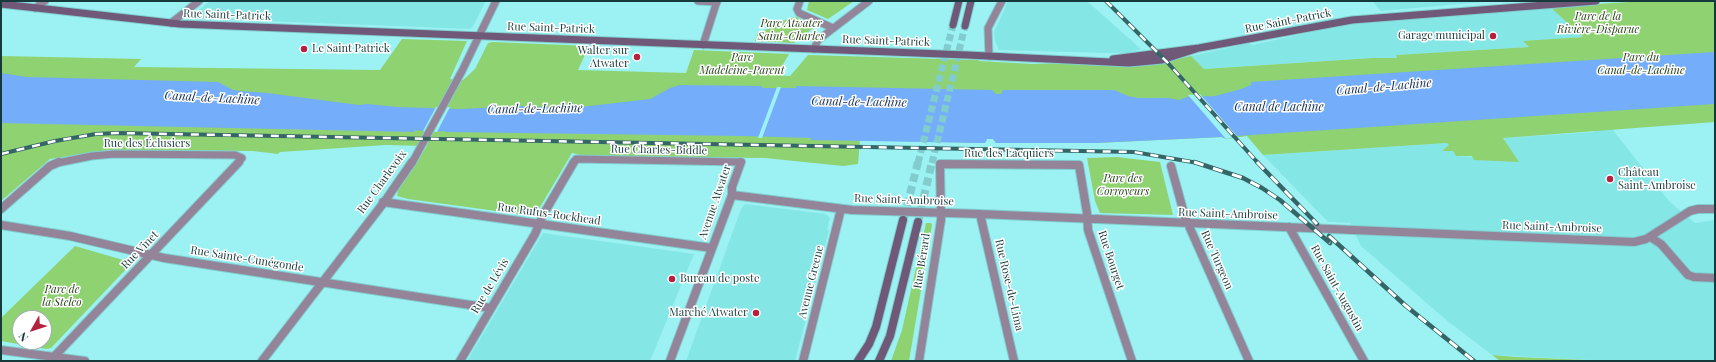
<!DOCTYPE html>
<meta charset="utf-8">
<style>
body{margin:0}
#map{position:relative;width:1716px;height:362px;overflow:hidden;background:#9cf2f3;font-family:"Playfair Display",serif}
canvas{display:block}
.frame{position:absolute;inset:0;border:2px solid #163a3b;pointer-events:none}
.north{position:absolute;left:12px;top:310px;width:40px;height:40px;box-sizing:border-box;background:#fff;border:1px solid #a2b0b1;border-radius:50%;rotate:231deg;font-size:11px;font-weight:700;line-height:16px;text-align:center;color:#163a3b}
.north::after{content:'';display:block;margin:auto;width:14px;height:18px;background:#b3213e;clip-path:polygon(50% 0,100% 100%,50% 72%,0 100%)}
</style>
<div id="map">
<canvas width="1716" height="362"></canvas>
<div class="frame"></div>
<div class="north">N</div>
</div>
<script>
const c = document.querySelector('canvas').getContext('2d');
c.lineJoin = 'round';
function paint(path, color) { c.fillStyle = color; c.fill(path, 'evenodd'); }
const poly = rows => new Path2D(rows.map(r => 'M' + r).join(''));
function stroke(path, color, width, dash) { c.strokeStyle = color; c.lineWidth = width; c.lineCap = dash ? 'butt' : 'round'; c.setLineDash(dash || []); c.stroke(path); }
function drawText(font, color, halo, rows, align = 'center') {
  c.font = font + ' "Playfair Display",serif'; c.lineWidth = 3; c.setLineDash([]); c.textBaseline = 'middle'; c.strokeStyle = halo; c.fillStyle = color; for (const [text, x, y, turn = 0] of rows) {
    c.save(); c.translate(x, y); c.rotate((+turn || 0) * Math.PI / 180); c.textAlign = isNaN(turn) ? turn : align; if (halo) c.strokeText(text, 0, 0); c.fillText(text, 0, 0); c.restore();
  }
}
paint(poly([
 [210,1,486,1,472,28,469,29,189,18],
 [1008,1,1087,1,1141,49,1129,53,1104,53,999,50,995,41,994,32],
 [1372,1,1495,1,1381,11],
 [1550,7,1583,37,1524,42,1529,47,1396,55,1398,58,1372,58,1203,69,1191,56,1250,43,1252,45,1343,25],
 [1612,129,1669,201,1695,223,1715,220,1715,361,1611,361,1492,355,1445,319,1361,246,1350,223,1328,222,1263,155,1448,143,1456,156,1516,159,1503,138,1594,132,1594,130],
 [745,204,826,214,830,218,827,230,829,230,795,361,686,361,741,209],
 [543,233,694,254,650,361,467,361]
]), '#85e6e6');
paint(poly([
 [809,1,854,1,828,19,807,10],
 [1644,1,1715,1,1715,122,1503,138,1519,162,1474,160,1472,156,1456,156,1453,151,1442,151,1449,145,1447,143,1263,155,1247,136,1226,139,1222,137,1095,143,996,143,993,139,987,139,985,143,860,140,858,164,843,166,765,158,584,156,572,153,536,214,533,216,408,199,397,196,398,190,427,146,386,145,280,152,278,154,253,151,108,150,50,159,1,201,1,56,141,59,134,67,380,70,402,39,467,41,450,79,463,80,475,69,488,43,493,42,589,46,578,70,686,73,694,50,789,54,777,75,790,76,808,55,978,60,979,61,1032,64,1069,63,1131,66,1151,65,1191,56,1204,69,1372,58,1397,58,1396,55,1529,47,1523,41,1583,37,1550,7],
 [796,17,816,26,794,43,755,41,758,32,771,28,782,21],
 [1117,157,1160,162,1173,215,1100,213,1095,201,1087,158],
 [926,223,931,223,932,225,909,361,891,361,902,330],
 [75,246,130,262,131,264,51,348,46,349,1,341,1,318],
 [20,318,44,318,44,342,20,342],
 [1492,355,1517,357,1611,361,1500,361]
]), '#8fd271');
paint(poly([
 [1715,52,1715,104,1237,136,1226,139,1222,137,1095,143,996,143,993,139,987,139,985,143,980,143,811,140,811,138,743,136,445,132,446,131,430,132,415,130,414,132,1,123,1,73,27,77,218,82,233,90,241,91,267,93,359,105,367,104,397,107,461,109,517,106,572,108,650,99,670,88,680,85,762,86,762,88,796,88,796,86,992,90,996,94,1001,94,1003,90,1114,90,1128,96,1138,98,1168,98,1179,100,1187,97,1215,96,1241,89,1251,85,1251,82]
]), '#74adfa');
paint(poly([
 [777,87,781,87,762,138,758,138],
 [1200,94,1237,136,1226,139,1188,95],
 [436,107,450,107,437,132,423,131]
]), '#9cf2f3');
stroke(poly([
 [918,163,953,25],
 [932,163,965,26]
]), '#81cdce', 7, [7, 3.5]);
stroke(poly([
 [904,218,918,162],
 [918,222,932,162]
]), '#81cdce', 8, [8, 4.5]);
const minorFar1 = poly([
 [698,1,717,2],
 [800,1,797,9,799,13,833,28],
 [35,8,45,1],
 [171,23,199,1],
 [57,163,92,156,114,154,235,155,242,158,238,163],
 [573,163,576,159,741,162,740,163]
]);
const minor = poly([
 [1171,166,1185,217,1249,361],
 [732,195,852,210,980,214,1634,242,1646,239,1690,211,1698,209,1715,209],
 [383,202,712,248],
 [1,209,50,166,59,162],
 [980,214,1014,361],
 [1,225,70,236,164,258,490,308],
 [1289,227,1364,361],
 [1650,237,1661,244,1688,275,1694,277,1715,278],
 [1,350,85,361],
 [50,361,239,162],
 [460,361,535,234,543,215,574,162],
 [670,361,732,195,732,187,741,162],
 [803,361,841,209],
 [919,361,941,220,940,164,1079,165,1087,213,1088,230,1132,361]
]);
const tertiaryFar1 = poly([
 [703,45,717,1],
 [814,49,818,40,869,1],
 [989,56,988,28,1002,1],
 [412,163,462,71,496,1]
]);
const tertiary = poly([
 [262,361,385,201,412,162]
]);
const secondaryFar1 = poly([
 [1,4,180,24,967,55,1129,63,1162,60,1199,48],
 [953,25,959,1],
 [965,26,971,1],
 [1113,59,1199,48,1352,20,1596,1]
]);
const secondary = poly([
 [858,361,869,344,876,327,903,220],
 [879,361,890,336,918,222]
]);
stroke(minorFar1, '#81cdce', 9);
stroke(minor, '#81cdce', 10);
stroke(tertiaryFar1, '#81cdce', 9);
stroke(tertiary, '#81cdce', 10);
stroke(secondaryFar1, '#81cdce', 9);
stroke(secondary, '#81cdce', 10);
stroke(minorFar1, '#94849a', 7);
stroke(minor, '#94849a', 8);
stroke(tertiaryFar1, '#94849a', 7);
stroke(tertiary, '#94849a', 8);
stroke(secondaryFar1, '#6f5878', 7);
stroke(secondary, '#6f5878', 8);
const railFar1 = poly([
 [1106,1,1167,62,1258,163],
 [1,154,55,141,96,134,117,133,1134,152,1198,163]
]);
const rail = poly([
 [1194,162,1243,178,1262,188,1280,200,1330,243],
 [1257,162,1317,224],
 [1329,236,1406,306,1474,361]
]);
stroke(railFar1, '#356566', 4);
stroke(rail, '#356566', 4.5);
stroke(railFar1, '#fff', 2.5, [8]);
stroke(rail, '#fff', 3, [10]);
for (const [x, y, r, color] of [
 [1493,36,4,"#b3213e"],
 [304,49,4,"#b3213e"],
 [637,57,4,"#b3213e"],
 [1610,179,4,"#b3213e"],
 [672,279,4,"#b3213e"],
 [756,313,4,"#b3213e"]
]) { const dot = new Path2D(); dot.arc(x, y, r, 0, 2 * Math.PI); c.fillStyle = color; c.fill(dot); stroke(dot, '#fff', 1.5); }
drawText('11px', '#163a3b', '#fff', [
 ["Rue Saint-Patrick",227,15,2],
 ["Rue Saint-Patrick",1288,21,-11],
 ["Rue Saint-Patrick",551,28,2],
 ["Rue Saint-Patrick",886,41,2],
 ["Rue des Éclusiers",147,144],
 ["Rue Charles-Biddle",659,150,1],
 ["Rue des Lacquiers",1009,154],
 ["Rue Charlevoix",382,182,-54],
 ["Rue Saint-Ambroise",904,200,2],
 ["Avenue Atwater",715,202,-71],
 ["Rue Rufus-Rockhead",549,214,8],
 ["Rue Saint-Ambroise",1228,214,2],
 ["Rue Saint-Ambroise",1552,227,2],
 ["Rue Vinet",140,250,-46],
 ["Rue Sainte-Cunégonde",247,259,9],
 ["Rue Bourget",1111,260,72],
 ["Rue Turgeon",1217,260,66],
 ["Rue Bérard",922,261,-81],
 ["Avenue Greene",811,282,-76],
 ["Rue Rose-de-Lima",1009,285,77],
 ["Rue de Lévis",490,286,-59],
 ["Rue Saint-Augustin",1337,288,61]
]);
drawText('italic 11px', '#274319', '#fff', [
 ["Parc de la",1598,17],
 ["Rivière-Disparue",1598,30],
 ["Parc Atwater",791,24],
 ["Saint-Charles",791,37],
 ["Parc",742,58],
 ["Madeleine-Parent",742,71],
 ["Parc du",1641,58],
 ["Canal-de-Lachine",1641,71],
 ["Parc des",1123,179],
 ["Corroyeurs",1123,192],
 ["Parc de",62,290],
 ["la Stelco",62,303]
]);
drawText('11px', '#163a3b', '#fff', [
 ["Garage municipal",1485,36],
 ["Le Saint Patrick",312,49,"left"],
 ["Walter sur",629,51],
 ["Atwater",629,64],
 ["Château",1618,173,"left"],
 ["Saint-Ambroise",1618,186,"left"],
 ["Bureau de poste",680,279,"left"],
 ["Marché Atwater",748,313]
], 'right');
drawText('italic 12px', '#122e53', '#fff', [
 ["Canal-de-Lachine",1384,87,-5],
 ["Canal-de-Lachine",212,98,3],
 ["Canal-de-Lachine",859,102,1],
 ["Canal de Lachine",1279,107],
 ["Canal-de-Lachine",535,109,-1]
]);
</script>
